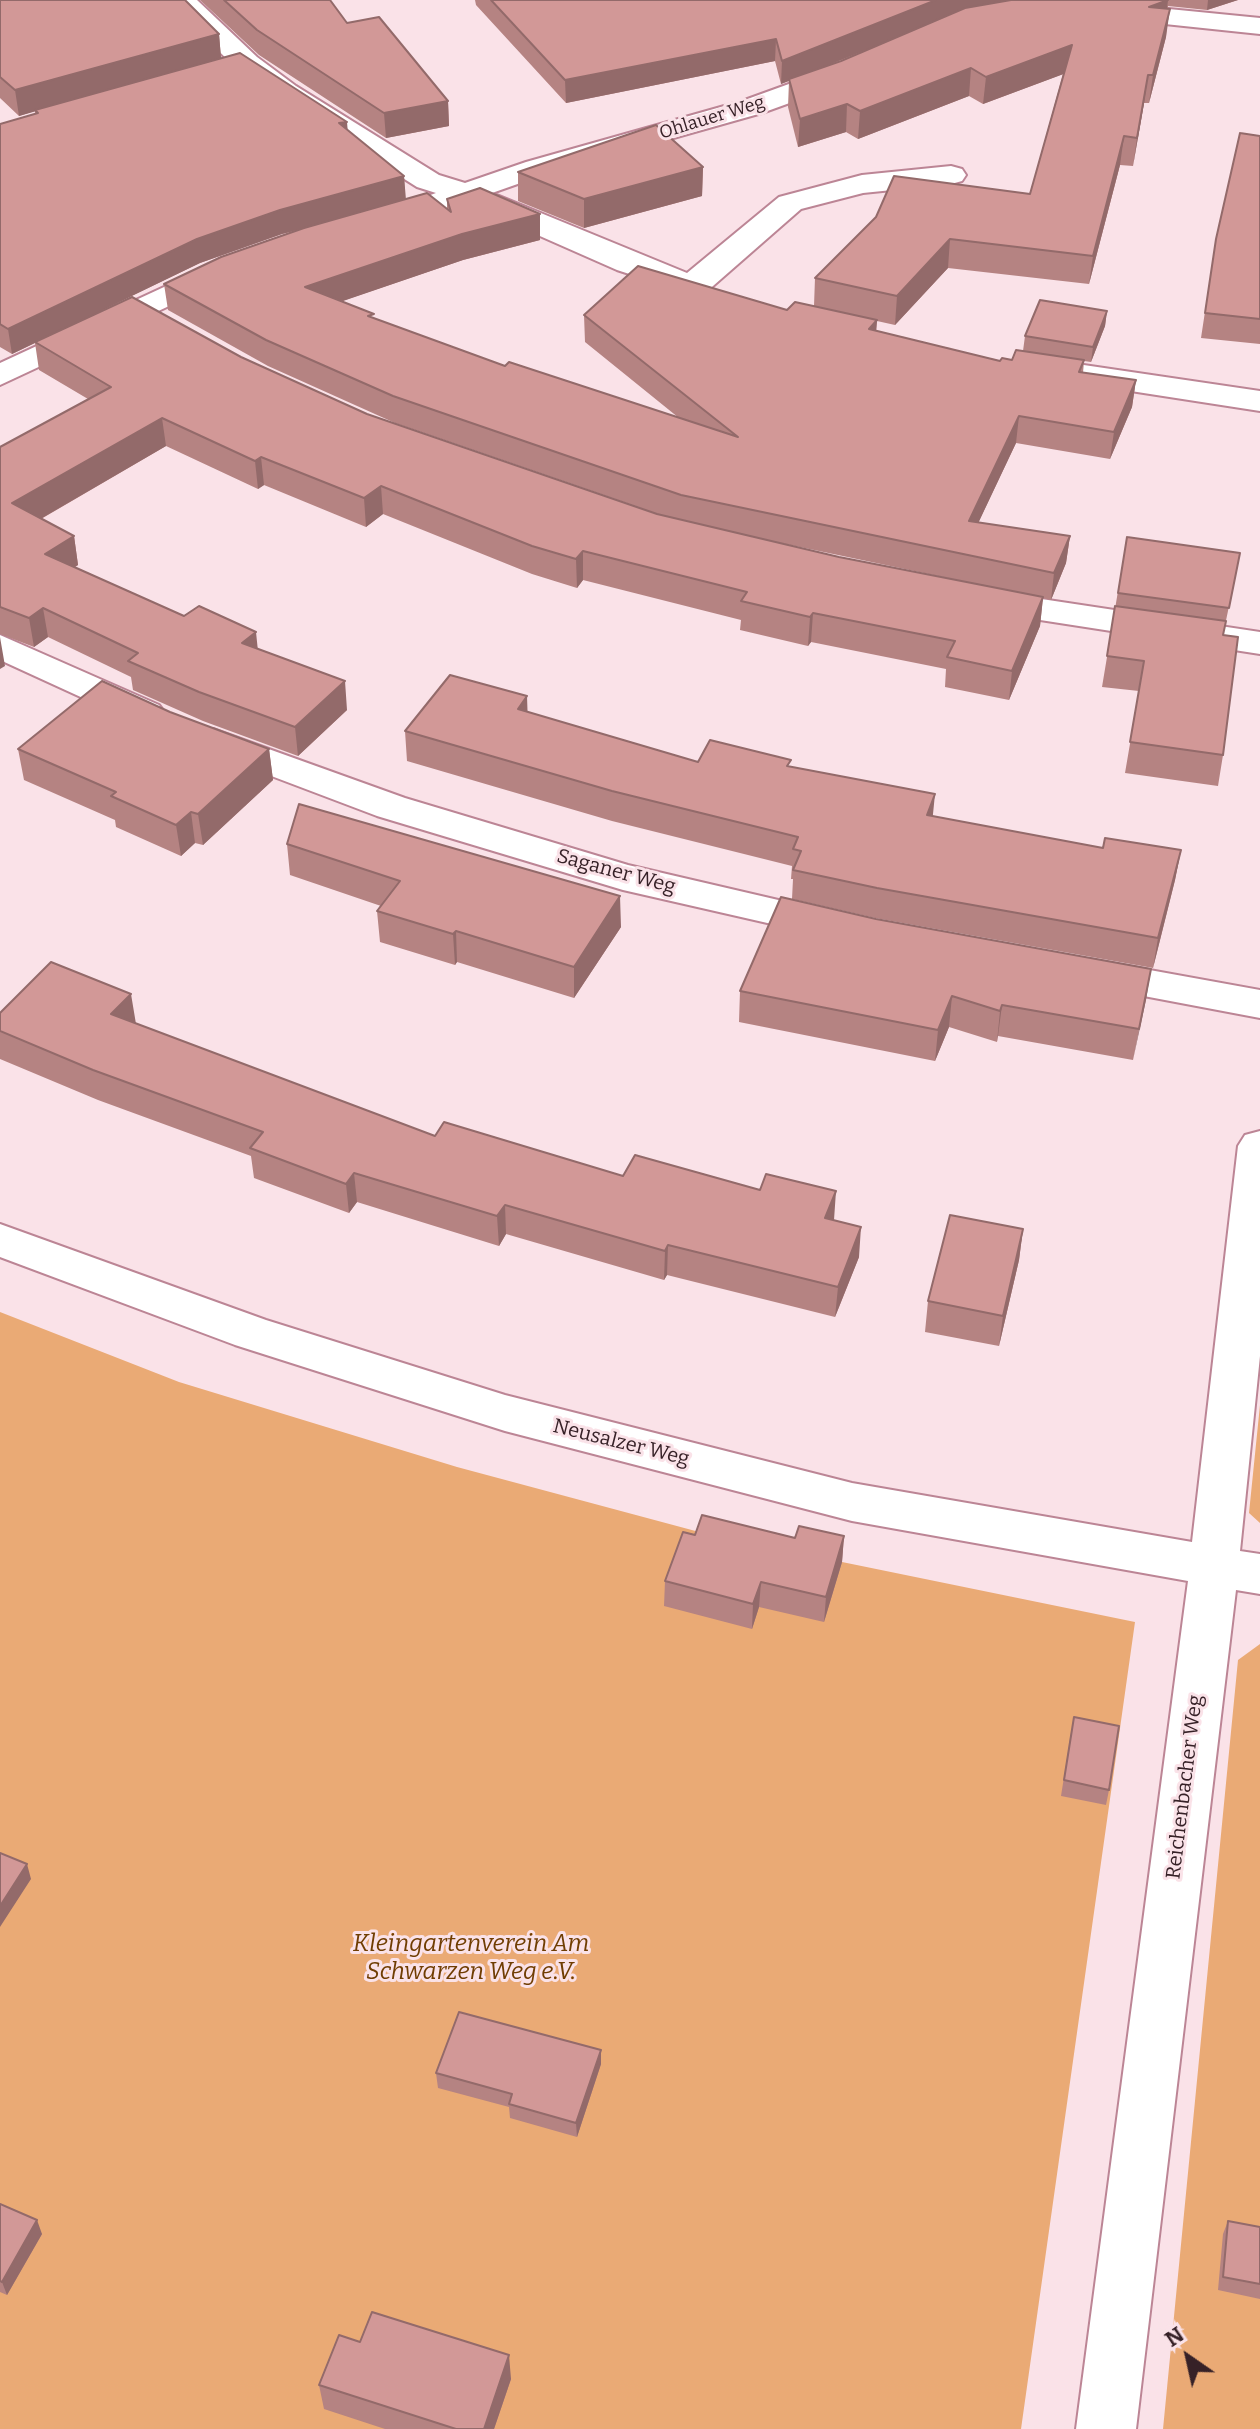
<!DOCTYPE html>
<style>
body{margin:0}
#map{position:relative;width:1260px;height:2429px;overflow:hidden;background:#fae2e8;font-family:Bitter,serif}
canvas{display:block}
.north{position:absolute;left:1148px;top:2317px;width:80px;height:80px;-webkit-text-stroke:6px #fae2e8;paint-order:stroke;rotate:326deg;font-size:22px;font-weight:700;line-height:32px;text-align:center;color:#362127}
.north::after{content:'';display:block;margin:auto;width:28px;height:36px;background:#362127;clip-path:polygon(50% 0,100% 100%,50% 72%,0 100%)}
</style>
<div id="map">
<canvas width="1260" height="2429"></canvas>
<div class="north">N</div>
</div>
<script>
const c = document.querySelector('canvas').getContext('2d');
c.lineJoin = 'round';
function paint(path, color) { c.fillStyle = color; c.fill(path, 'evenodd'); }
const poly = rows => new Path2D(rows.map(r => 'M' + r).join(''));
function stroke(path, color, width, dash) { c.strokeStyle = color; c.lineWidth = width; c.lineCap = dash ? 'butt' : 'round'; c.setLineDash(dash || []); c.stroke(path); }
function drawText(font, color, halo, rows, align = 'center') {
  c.font = font + ' Bitter,serif'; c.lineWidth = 6; c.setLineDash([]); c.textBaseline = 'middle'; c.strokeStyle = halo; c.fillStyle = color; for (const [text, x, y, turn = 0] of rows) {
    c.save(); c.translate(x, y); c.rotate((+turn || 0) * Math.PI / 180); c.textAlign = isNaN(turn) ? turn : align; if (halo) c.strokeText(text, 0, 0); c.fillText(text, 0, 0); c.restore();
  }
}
paint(poly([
 [0,1312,179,1382,457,1467,770,1551,842,1562,1135,1622,1021,2429,0,2429],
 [1260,1405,1260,1523,1249,1513],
 [1260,1644,1260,2429,1163,2429,1238,1660]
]), '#eaaa75');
const minor = poly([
 [167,0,197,0,257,57,296,86,439,175,465,183,526,162,742,101,833,68,853,68,857,74,853,80,762,113,546,174,492,193,687,273,779,197,862,175,951,166,962,169,966,175,962,181,951,184,863,193,801,209,705,293,694,295,617,270,465,203,383,231,372,228,368,222,372,216,436,193,417,187,276,98,237,69,167,0],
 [1108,3,1260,18,1260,34,1098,17,1094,11,1098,5,1108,3],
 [218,262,229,264,234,271,229,278,0,385,0,363,218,262],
 [1077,364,1260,391,1260,411,1066,381,1061,374,1066,367,1077,364],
 [982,590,1260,632,1260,654,969,609,964,601,969,593,982,590],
 [0,635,159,705,165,713,159,721,146,724,133,721,0,660,0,635],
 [213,729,405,798,628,865,847,916,853,925,847,934,833,938,623,890,377,816,200,749,194,741,200,733,213,729],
 [1089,959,1260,990,1260,1018,1075,983,1069,973,1075,963,1089,959],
 [1260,1131,1260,1356,1240,1551,1260,1554,1260,1594,1236,1590,1136,2429,1076,2429,1188,1581,852,1521,505,1431,235,1345,0,1257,0,1224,266,1320,505,1395,852,1483,1192,1542,1238,1146,1245,1135,1260,1131]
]);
stroke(minor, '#bc8595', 4);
paint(minor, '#fff');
paint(poly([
 [0,0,219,34,221,58,348,131,404,176,405,199,447,209,447,199,540,214,540,240,463,260,342,301,374,318,505,366,679,418,585,342,584,315,787,310,814,306,815,278,1030,194,1063,74,983,104,969,96,858,139,846,132,798,147,788,107,789,81,781,84,775,61,566,103,476,5,475,0,1238,0,1207,10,1168,6,1166,37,1149,103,1144,103,1133,166,1120,165,1089,284,948,268,895,325,877,321,876,331,1000,361,1012,360,1023,351,1025,336,1107,311,1105,326,1091,362,1084,361,1083,373,1136,380,1132,407,1110,459,1016,443,978,523,1070,536,1066,563,1051,600,1043,598,1040,626,1009,700,945,687,946,669,811,642,808,646,740,630,741,620,583,580,577,588,532,574,383,514,366,527,264,485,258,489,166,446,41,519,74,536,78,565,75,567,258,649,347,710,298,756,203,721,133,690,131,677,48,637,34,647,0,634,0,447,88,399,39,370,35,343,12,354,0,347,0,124,35,114,35,111,19,116,0,98],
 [890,40,841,61,817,70],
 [299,230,164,284,168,310,268,366,395,423,659,514,367,414,241,357,71,325,200,263,282,234],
 [776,542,962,581,839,557],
 [200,0,330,0,347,23,448,101,449,126,386,138,259,55],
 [1260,136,1260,344,1201,338,1216,239],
 [703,167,702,196,584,228,518,201,518,172],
 [1127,537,1240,553,1223,635,1223,755,1218,786,1125,773,1139,691,1102,687],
 [170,712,269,749,273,780,203,845,195,843,181,856,116,827,115,820,24,780,18,749],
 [528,712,698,762,791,767,933,816,1103,848,1181,850,1175,880,1153,968,875,918,792,899,793,879,791,879,792,866,612,821,407,761,405,731],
 [287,844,621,927,574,998,457,962,455,965,380,942,377,911,381,906,290,875],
 [876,919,1151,969,1133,1060,998,1036,997,1042,949,1027,935,1061,739,1022,740,991],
 [0,1013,135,1023,435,1136,834,1220,859,1257,835,1317,667,1275,664,1280,506,1234,499,1246,357,1202,349,1213,254,1178,251,1156,98,1100,0,1059],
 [1023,1229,1019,1260,999,1346,925,1332,928,1301],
 [695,1535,795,1538,844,1536,842,1562,824,1622,759,1607,752,1629,664,1606,665,1581],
 [1071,1733,1109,1790,1106,1805,1061,1796],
 [601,2050,601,2064,577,2137,510,2118,509,2107,438,2088,436,2073],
 [0,2204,42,2234,7,2295,0,2292],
 [1228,2221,1260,2227,1260,2299,1218,2290,1223,2234],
 [360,2342,511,2379,494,2429,385,2429,324,2409,319,2385]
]), '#b58382');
paint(poly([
 [936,0,1055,0,955,14,781,84,782,61],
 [1168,0,1165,28,1149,7],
 [1208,0,1238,0,1207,10],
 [1170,9,1166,37,1149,103,1153,75],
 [219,34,221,58,19,116,15,90],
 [776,39,775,61,566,103,565,80],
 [1072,45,1069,72,983,104,986,77],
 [971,68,969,96,858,139,860,111],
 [1148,75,1144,103,1133,166,1137,138],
 [448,101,449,126,386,138,384,113],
 [847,104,846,132,798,147,800,119],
 [347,122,349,146,339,123],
 [1124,136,1120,165,1089,284,1093,256],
 [703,167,702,196,584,228,584,199],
 [404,176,406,200,282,234,200,263,12,354,8,329,197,239,280,210],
 [540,214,540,240,463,260,308,313,305,287,462,234],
 [950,239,948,268,895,325,897,296],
 [1107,311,1105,326,1091,362,1093,347],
 [877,320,875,346,869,329],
 [1136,380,1132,407,1110,459,1114,432],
 [1019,416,1016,443,966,549,969,521],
 [162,418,166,446,18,532,12,503],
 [261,457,264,485,258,489,255,461],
 [381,486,383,514,366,527,364,498],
 [74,536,78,565,50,582,45,554],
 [1070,536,1066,563,1051,600,1054,573],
 [583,551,583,580,577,588,576,559],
 [1043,597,1040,626,1009,700,1012,671],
 [43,608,48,637,34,647,29,618],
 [813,613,811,642,808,646,810,617],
 [256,632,259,661,242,643],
 [0,637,5,666,0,669],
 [345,681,347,710,298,756,295,727],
 [527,696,528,726,518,709],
 [269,749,273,780,203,845,198,814],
 [935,794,932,824,927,815],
 [191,812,195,843,181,856,176,825],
 [1181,850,1175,880,1153,968,1158,938],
 [620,896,621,927,574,998,574,967],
 [456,931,457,962,455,965,453,934],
 [1151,969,1146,1000,1133,1060,1139,1029],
 [131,994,136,1024,111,1014],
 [952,996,949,1027,935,1061,938,1030],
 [1002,1005,998,1036,997,1042,1000,1011],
 [354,1173,357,1202,349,1213,346,1184],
 [836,1191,834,1220,825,1218],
 [505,1205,506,1234,499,1246,497,1216],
 [861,1227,859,1257,835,1317,838,1287],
 [1023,1229,1019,1260,999,1346,1003,1316],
 [668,1245,667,1275,664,1280,665,1251],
 [844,1536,842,1562,824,1622,826,1597],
 [761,1582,759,1607,752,1629,753,1604],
 [27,1864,31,1879,0,1927,0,1906],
 [601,2050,601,2064,577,2137,576,2123],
 [37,2220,42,2234,7,2295,2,2282],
 [509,2355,511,2379,494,2429,484,2429]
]), '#936a6a');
const building = poly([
 [0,0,185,0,219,34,15,90,0,77,0,0],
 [224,0,330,0,347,23,379,17,448,101,384,113,257,30,224,0],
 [491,0,936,0,782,61,776,39,565,80,491,0],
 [1011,0,1168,0,1149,7,1170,9,1153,75,1148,75,1137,138,1124,136,1093,256,950,239,897,296,815,278,876,217,894,176,1030,194,1072,45,986,77,971,68,860,111,847,104,800,119,789,79,841,61,965,8,1011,0],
 [240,53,347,122,339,123,404,176,280,210,197,239,8,329,0,324,0,124,38,113,35,110,240,53],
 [656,125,703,167,584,199,518,172,656,125],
 [1240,133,1260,136,1260,319,1205,313,1216,239,1240,133],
 [480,188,540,214,462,234,305,287,374,314,368,316,505,366,509,362,738,437,584,315,638,266,787,310,795,302,877,320,869,329,1000,361,1002,358,1012,360,1016,350,1084,360,1079,372,1136,380,1114,432,1019,416,969,521,1070,536,1054,573,681,495,393,396,266,340,164,284,221,257,304,228,427,193,451,212,447,199,480,188],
 [132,297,241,357,367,414,657,514,839,557,1043,597,1012,671,947,657,955,641,813,613,810,617,741,601,747,592,583,551,576,559,532,546,381,486,364,498,261,457,255,461,162,418,12,503,74,536,45,554,184,616,199,606,256,632,242,643,345,681,295,727,199,692,128,661,138,653,43,608,29,618,0,607,0,447,111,387,35,342,132,297],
 [1040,300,1107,311,1093,347,1025,336,1040,300],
 [1127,537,1240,553,1229,608,1118,593,1127,537],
 [1115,606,1226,621,1223,635,1238,637,1223,755,1130,742,1144,661,1107,656,1115,606],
 [450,675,527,696,518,709,698,762,710,740,791,760,787,766,935,794,927,815,1103,848,1105,838,1181,850,1158,938,877,888,793,870,801,851,793,849,798,837,612,791,405,731,450,675],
 [102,681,170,712,269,749,198,814,191,812,176,825,111,796,116,792,18,749,102,681],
 [299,804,620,896,574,967,456,931,453,934,377,911,400,881,287,844,299,804],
 [781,897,876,919,1151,969,1139,1029,1002,1005,1000,1011,952,996,938,1030,740,991,781,897],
 [51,962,131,994,111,1014,435,1136,444,1122,623,1176,635,1155,760,1190,766,1174,836,1191,825,1218,861,1227,838,1287,668,1245,665,1251,505,1205,497,1216,354,1173,346,1184,250,1148,263,1132,93,1070,0,1031,0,1013,51,962],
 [950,1215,1023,1229,1003,1316,928,1301,950,1215],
 [702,1515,795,1538,799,1526,844,1536,826,1597,761,1582,753,1604,665,1581,683,1532,695,1535,702,1515],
 [1074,1717,1119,1726,1109,1790,1064,1780,1074,1717],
 [0,1853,27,1864,0,1906,0,1853],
 [459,2012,601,2050,576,2123,509,2104,512,2094,436,2073,459,2012],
 [0,2204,37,2220,2,2282,0,2281,0,2204],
 [1228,2221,1260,2227,1260,2284,1223,2277,1228,2221],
 [372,2312,509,2355,484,2429,456,2429,319,2385,339,2335,360,2342,372,2312]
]);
paint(building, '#d29897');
stroke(building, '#936a6a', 2);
drawText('18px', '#362127', '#fae2e8', [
 ["Ohlauer Weg",712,118,-17]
]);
drawText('20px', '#362127', '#fae2e8', [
 ["Saganer Weg",616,872,15],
 ["Neusalzer Weg",621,1443,14],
 ["Reichenbacher Weg",1185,1787,-83]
]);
drawText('italic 24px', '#703d02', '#fae2e8', [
 ["Kleingartenverein Am",471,1944],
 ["Schwarzen Weg e.V.",471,1972]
]);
</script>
